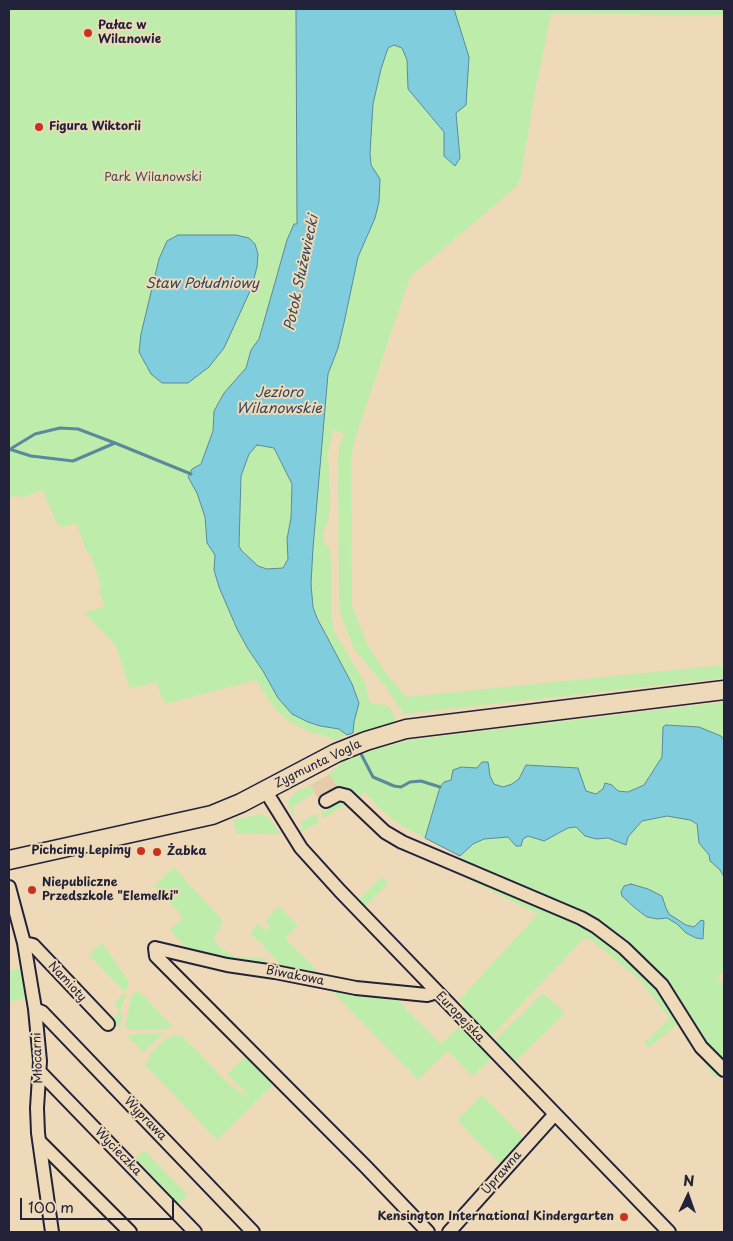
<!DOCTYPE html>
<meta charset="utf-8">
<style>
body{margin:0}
#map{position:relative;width:733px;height:1241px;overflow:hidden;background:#eedab8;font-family:"Playpen Sans",sans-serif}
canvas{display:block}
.frame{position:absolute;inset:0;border:10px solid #22223b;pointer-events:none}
.north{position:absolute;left:663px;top:1171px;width:50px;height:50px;-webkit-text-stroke:4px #eedab8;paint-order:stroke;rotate:3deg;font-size:14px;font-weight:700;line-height:20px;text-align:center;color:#22223b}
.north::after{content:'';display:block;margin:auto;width:18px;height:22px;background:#22223b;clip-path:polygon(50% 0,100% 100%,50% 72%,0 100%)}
.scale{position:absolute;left:20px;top:1198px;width:154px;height:22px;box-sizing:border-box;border:2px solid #22223b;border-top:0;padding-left:6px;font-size:15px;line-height:18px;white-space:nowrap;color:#22223b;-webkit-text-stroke:4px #eedab8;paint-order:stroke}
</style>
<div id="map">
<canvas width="733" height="1241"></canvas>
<div class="frame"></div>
<div class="north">N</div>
<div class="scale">100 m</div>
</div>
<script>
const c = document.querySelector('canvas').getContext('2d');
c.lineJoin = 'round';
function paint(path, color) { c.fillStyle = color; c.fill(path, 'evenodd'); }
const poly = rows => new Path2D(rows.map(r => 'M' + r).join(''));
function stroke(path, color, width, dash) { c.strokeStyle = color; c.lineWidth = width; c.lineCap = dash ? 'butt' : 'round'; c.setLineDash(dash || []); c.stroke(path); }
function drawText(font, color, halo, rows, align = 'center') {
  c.font = font + ' "Playpen Sans",sans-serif'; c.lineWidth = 4; c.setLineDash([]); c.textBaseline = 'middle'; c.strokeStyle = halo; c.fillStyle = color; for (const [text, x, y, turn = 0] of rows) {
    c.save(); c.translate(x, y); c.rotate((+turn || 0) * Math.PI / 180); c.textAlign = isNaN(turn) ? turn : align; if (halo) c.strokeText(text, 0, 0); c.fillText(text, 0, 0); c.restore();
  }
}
paint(poly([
 [330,774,340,791,336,792,320,802,310,785]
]), '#e5ccab');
paint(poly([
 [9,9,302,9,296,10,297,224,276,276,260,339,251,350,246,368,224,393,214,411,213,431,201,464,192,469,188,477,197,493,205,517,207,543,215,555,214,570,219,587,237,629,248,649,292,714,308,722,320,726,339,729,347,735,333,741,329,737,309,732,288,721,274,708,256,680,165,704,164,697,161,698,157,682,130,689,116,646,85,613,104,606,99,590,102,589,90,553,87,553,76,523,63,527,56,522,43,490,19,498,18,495,9,498],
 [454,9,724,9,724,15,551,14,536,87,520,181,516,187,410,277,356,436,351,457,352,606,367,644,388,676,406,697,724,665,724,678,403,714,388,690,354,649,341,616,339,598,338,463,339,449,344,433,333,430,328,455,330,502,328,521,323,533,324,544,330,548,331,565,331,611,334,631,365,683,370,703,385,705,391,709,396,719,393,723,360,734,358,732,353,733,354,722,359,703,313,607,311,584,315,509,328,374,338,348,344,323,358,257,375,218,370,144,373,104,381,69,388,48,394,45,402,48,407,60,408,89,444,132,444,156,455,166,460,158,456,113],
 [257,445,274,448,292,484,291,518,287,539,288,559,283,568,267,569,258,566,241,550,239,545,241,476,249,454],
 [724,702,724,740,721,736,699,727,666,725,663,727,662,757,644,785,628,792,618,791,612,785,596,794,519,779,512,785,503,787,494,784,490,776,480,766,478,768,461,767,451,780,440,787,425,838,399,824,379,808,365,792,356,800,340,791,329,773,337,768,341,761,346,758,409,740],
 [310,785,314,793,292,807,296,814,293,815,287,802,295,792],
 [337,797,350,802,324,818,321,813,329,809,326,804],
 [261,814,268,817,280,834,236,833,233,820],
 [315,814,320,821,302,832,301,836,299,830,302,828,301,822],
 [667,816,690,820,697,824,699,843,709,855,710,861,720,870,724,877,724,970,717,978,724,984,724,1066,619,941,456,862,473,844,484,839,508,837,517,846,521,846,523,839,528,836,537,838,558,835,568,828,576,827,596,839,608,838,625,844,628,837,642,821],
 [631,884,648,889,662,896,666,908,669,914,686,925,694,927,701,920,704,921,703,939,686,933,677,924,667,918,658,919,647,917,635,908,622,896,621,892,624,886],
 [430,860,577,919,645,972,724,1072,724,1076,722,1073,715,1078,678,1024,648,1048,644,1043,670,1019,640,980,590,939,584,938,489,1039,462,1010,465,1006,459,1000,538,914],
 [174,867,222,920,220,928,214,937,215,941,223,950,236,957,264,958,267,965,257,966,191,953,170,930,183,917,154,886],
 [382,877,388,884,363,908,356,902],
 [279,906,298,926,285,938,317,971,312,977,287,972,264,947,262,943,258,941,251,934,253,932,252,930,258,924,266,931,270,926,265,921],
 [102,943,128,980,129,985,125,992,126,995,120,1010,122,1017,120,1025,117,1027,109,1022,120,1011,114,1004,125,992,89,955],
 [25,967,29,997,9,1002,9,971],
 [327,986,391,993,441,1044,460,1026,491,1058,473,1077,448,1051,418,1080],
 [138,992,142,994,174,1028,138,1030,129,1030,125,1027,131,997,134,993],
 [543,993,565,1013,513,1064,492,1043],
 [155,1033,164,1033,143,1052,126,1035],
 [174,1035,181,1036,192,1046,231,1086,248,1097,245,1091,227,1074,247,1055,274,1084,217,1140,145,1065,151,1059,148,1056,164,1040],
 [482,1095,521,1135,524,1141,502,1166,457,1120],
 [144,1150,188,1195,175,1207,131,1162]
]), '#beedab');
const water = poly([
 [296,9,454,9,469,57,466,105,456,113,460,158,455,166,444,156,444,132,408,89,407,60,402,48,394,45,388,48,381,69,373,104,370,153,371,165,380,179,379,202,375,218,358,257,344,323,338,348,328,374,313,548,311,584,313,607,317,618,352,684,359,703,354,722,353,733,347,735,339,729,320,726,308,722,292,714,278,698,263,671,248,649,237,629,219,587,214,570,215,555,207,543,205,517,197,493,188,477,192,469,201,464,213,431,214,411,224,393,246,368,251,350,259,339,287,240,294,224,297,224,296,9],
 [257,445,274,448,292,484,291,518,287,539,288,559,283,568,267,569,258,566,241,550,239,546,241,476,249,454,257,445],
 [178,235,236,235,249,238,255,244,258,254,257,267,251,289,224,348,209,367,188,383,162,383,151,374,139,352,141,334,159,259,167,241,178,235],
 [666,725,699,727,721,736,724,740,724,877,720,870,710,861,709,855,699,843,697,824,690,820,667,816,642,821,628,837,626,845,608,838,596,839,585,836,576,827,568,828,544,841,528,836,523,839,521,846,516,846,508,837,484,839,473,844,460,856,425,838,440,787,444,782,451,780,453,770,461,767,477,768,482,762,488,762,490,776,494,784,503,787,512,784,519,779,526,765,578,768,586,791,596,794,603,789,605,783,612,785,618,791,628,792,644,785,662,757,663,727,666,725],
 [631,884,648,889,662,896,666,908,669,914,686,925,694,927,701,920,704,921,703,939,696,938,686,933,677,924,667,918,658,919,647,917,635,908,622,896,621,892,624,886,631,884]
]);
paint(water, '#7fcddd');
stroke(water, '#5a899c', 1);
stroke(poly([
 [12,448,35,434,60,428,78,429,115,443],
 [9,449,31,456,73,461,115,443,191,474],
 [359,750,373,777,394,786,401,787,410,782,421,781,440,787]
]), '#5a899c', 3);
const street = poly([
 [265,790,301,848,340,891,669,1232],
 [326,801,339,794,347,796,385,832,402,842,581,918,595,926,624,948,662,985,701,1047,724,1070],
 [9,887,24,943,35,1009,40,1061,37,1108,38,1133,52,1232],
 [24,943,33,945,108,1024],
 [35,1009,42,1012,253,1232],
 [40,1072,195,1232],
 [40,1142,130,1232],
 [428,1232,366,1167,156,956,155,948,227,965,275,972,356,988,427,995,437,992],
 [449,1232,555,1114]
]);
const secondary = poly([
 [9,860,212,815,241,803,336,753,366,741,406,729,724,690]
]);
stroke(street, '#22223b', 16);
stroke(secondary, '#22223b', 21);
stroke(street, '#eedab8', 12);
stroke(secondary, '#eedab8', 18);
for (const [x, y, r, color] of [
 [88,33,5,"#c8321e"],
 [39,127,5,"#c8321e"],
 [141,851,5,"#c8321e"],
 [157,852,5,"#c8321e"],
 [32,890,5,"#c8321e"],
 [624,1217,5,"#c8321e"]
]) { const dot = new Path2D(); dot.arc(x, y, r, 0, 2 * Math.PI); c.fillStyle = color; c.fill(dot); stroke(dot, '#eedab8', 2); }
drawText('bold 12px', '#22223b', '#eedab8', [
 ["Pałac w",98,26],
 ["Wilanowie",98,40],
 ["Figura Wiktorii",49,127],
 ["Pichcimy Lepimy",131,851,"right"],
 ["Żabka",167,852],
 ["Niepubliczne",42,883],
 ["Przedszkole \"Elemelki\"",42,897],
 ["Kensington International Kindergarten",614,1217,"right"]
], 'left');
drawText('12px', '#414b51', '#eedab8', [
 ["Park Wilanowski",153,178]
]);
drawText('12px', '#22223b', '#eedab8', [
 ["Zygmunta Vogla",318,764,-26],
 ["Biwakowa",295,976,11],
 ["Namioty",67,982,47],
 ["Europejska",460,1017,46],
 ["Młocarni",38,1058,-92],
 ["Wyprawa",145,1119,46],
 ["Wycieczka",118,1152,46],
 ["Uprawna",502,1173,-49]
]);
drawText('italic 14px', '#35445b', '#eedab8', [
 ["Potok Służewiecki",302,273,-78],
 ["Staw Południowy",202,284],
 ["Jezioro",279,393],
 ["Wilanowskie",279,409]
]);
</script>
